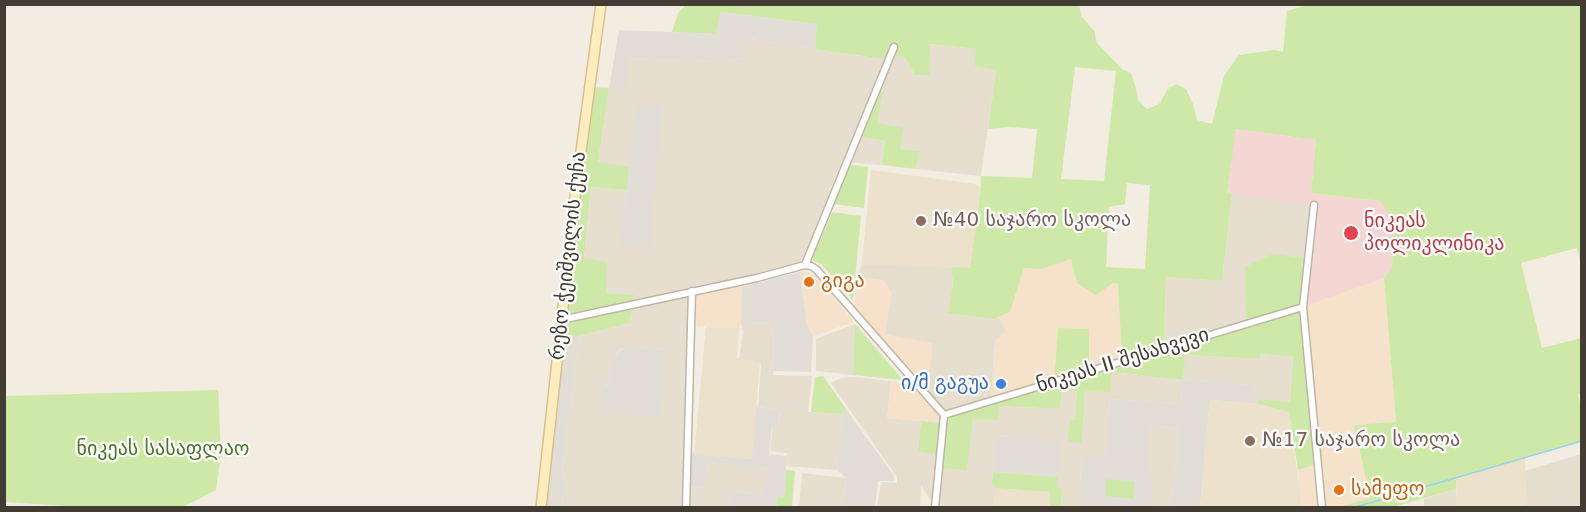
<!DOCTYPE html>
<meta charset="utf-8">
<style>
body{margin:0}
#map{position:relative;width:1586px;height:512px;overflow:hidden;background:#f2ece1;font-family:"DejaVu Sans",sans-serif}
canvas{display:block}
.frame{position:absolute;inset:0;border:6px solid #433c32;pointer-events:none}
</style>
<div id="map">
<canvas width="1586" height="512"></canvas>
<div class="frame"></div>
</div>
<script>
const c = document.querySelector('canvas').getContext('2d');
c.lineJoin = 'round';
function paint(path, color) { c.fillStyle = color; c.fill(path, 'evenodd'); }
const poly = rows => new Path2D(rows.map(r => 'M' + r).join(''));
function stroke(path, color, width, dash) { c.strokeStyle = color; c.lineWidth = width; c.lineCap = dash ? 'butt' : 'round'; c.setLineDash(dash || []); c.stroke(path); }
function drawText(font, color, halo, rows, align = 'center') {
  c.font = font + ' "DejaVu Sans","Noto Sans Georgian",sans-serif'; c.lineWidth = 4.5; c.setLineDash([]); c.textBaseline = 'middle'; c.strokeStyle = halo; c.fillStyle = color; for (const [text, x, y, turn = 0] of rows) {
    c.save(); c.translate(x, y); c.rotate((+turn || 0) * Math.PI / 180); c.textAlign = isNaN(turn) ? turn : align; if (halo) c.strokeText(text, 0, 0); c.fillText(text, 0, 0); c.restore();
  }
}
paint(poly([
 [743,38,888,60,891,55,905,57,915,75,928,76,929,44,977,49,996,69,981,176,916,169,919,151,900,149,877,123,883,92,859,136,885,141,882,165,848,162,805,265,692,291,687,487,704,488,708,462,769,468,765,495,731,492,729,507,562,508,564,485,562,466,579,336,629,323,633,295,606,293,584,259,591,187,627,190,620,247,636,103,629,167,598,163,609,88,624,90,626,58,717,61,743,58],
 [626,347,665,350,600,392,608,384,613,359,619,350],
 [1232,194,1314,205,1308,259,1246,324,1164,349,1166,277,1222,281],
 [862,264,951,267,953,283,949,313,994,319,999,317,1006,332,994,350,991,401,944,415,885,334,857,276],
 [774,322,773,375,812,376,808,412,842,414,837,470,786,466,787,453,770,451,773,425,779,425,780,410,758,407,761,364,739,361,743,332,741,323],
 [855,324,853,375,816,371,816,339],
 [1261,354,1293,357,1290,402,1258,399,1253,385,1183,380,1181,404,1110,399,1106,458,1082,457,1078,507,1061,507,1062,489,1057,489,1012,437,997,436,992,481,995,488,994,507,935,507,921,485,920,507,877,507,881,482,897,483,897,477,831,383,841,378,854,377,891,381,887,418,921,421,918,452,940,455,967,469,973,419,999,406,1060,409,1062,391,1077,391,1075,421,1068,441,1082,443,1085,391,1112,372,1183,380,1184,355,1260,359],
 [1147,425,1179,428,1172,507,1152,507,1151,505],
 [1581,454,1581,507,1526,507,1525,471],
 [802,473,846,478,844,507,799,508],
 [1456,489,1457,507,1424,507,1424,499]
]), '#e6decf');
paint(poly([
 [1071,259,1077,283,1118,283,1122,362,1089,372,1058,328,1054,382,991,401,995,340,1006,331,999,317,1010,312,1024,268,1042,269],
 [804,271,815,275,854,322,813,336,807,324,800,272],
 [857,276,883,280,892,292,885,334,933,343,926,396,944,415,943,423,887,418,891,381,916,385,854,312],
 [1384,278,1396,423,1354,425,1370,498,1338,507,1302,507,1298,470,1318,464,1303,307],
 [743,281,741,323,739,328,697,326,692,291]
]), '#f6e2ca');
paint(poly([
 [719,12,818,24,815,49,743,38,743,58,717,61,626,58,627,85,624,90,609,88,619,30,716,34],
 [636,103,662,104,649,250,620,247],
 [800,272,807,324,813,336,811,372,773,371,774,322,741,323,742,287],
 [560,335,579,336,562,466,564,485,562,507,543,508],
 [626,347,665,350,661,416,599,411,600,392,608,384,613,359,619,351],
 [1183,380,1253,385,1258,399,1258,404,1210,400,1200,507,1172,507,1179,428,1147,425,1152,507,1078,508,1082,456,1106,457,1110,399,1181,404],
 [756,407,780,410,778,427,772,427,769,454,787,456,784,497,778,497,777,507,729,507,731,492,765,495,768,468,708,462,704,488,687,487,688,452,751,459],
 [846,409,894,476,894,481,878,481,875,507,844,507,846,478,837,470,842,414],
 [996,436,1059,441,1058,477,993,472]
]), '#e3ddd7');
paint(poly([
 [871,170,975,184,981,188,970,269,862,264],
 [706,327,739,328,737,358,760,362,752,459,694,455],
 [1210,400,1257,404,1289,412,1302,507,1200,508],
 [1525,457,1526,507,1457,507,1456,477],
 [995,488,1051,492,1050,507,994,508]
]), '#ece1ca');
paint(poly([
 [1235,129,1316,140,1311,193,1382,201,1394,225,1392,267,1384,278,1303,307,1314,205,1227,194]
]), '#f4d6d3');
paint(poly([
 [1310,4,1581,5,1581,266,1577,248,1521,263,1542,348,1581,338,1581,393,1578,394,1581,409,1581,441,1456,477,1456,489,1393,507,1338,507,1370,498,1354,425,1396,422,1384,278,1392,267,1394,225,1381,201,1311,193,1316,140,1236,129,1227,193,1232,194,1222,281,1166,277,1164,349,1246,324,1245,267,1273,254,1308,259,1303,307,1318,464,1298,470,1289,412,1258,404,1258,399,1290,402,1293,357,1261,354,1260,359,1185,355,1183,380,1112,372,1110,392,1085,391,1082,443,1068,442,1070,420,1075,420,1077,391,1062,391,1060,409,999,406,998,420,973,419,967,470,939,468,940,455,918,452,921,421,943,423,944,415,1054,382,1058,328,1089,329,1089,371,1122,361,1118,284,1113,283,1096,295,1077,283,1071,259,1042,269,1024,268,1010,312,994,319,948,313,953,283,951,267,970,268,981,188,981,176,1032,178,1037,129,1010,127,988,129,996,70,975,66,976,49,930,44,929,76,915,75,905,57,891,55,889,60,815,49,817,24,720,12,716,34,672,32,678,13,686,5,1079,5,1082,17,1095,32,1096,42,1122,69,1131,73,1136,88,1138,100,1147,109,1159,104,1168,89,1176,84,1186,89,1193,104,1197,120,1212,124,1224,76,1239,55,1274,50,1283,52,1287,11],
 [1075,67,1116,71,1104,181,1061,179],
 [1127,183,1150,185,1145,269,1106,267,1109,207,1125,204],
 [589,87,609,88,598,162,629,167,627,190,591,187,584,258,607,262,606,293,634,295,629,323,579,336,560,335],
 [876,91,883,92,877,123,903,128,900,149,919,151,916,169,882,165,885,141,858,136],
 [849,165,868,167,864,208,833,204],
 [832,212,861,216,853,300,821,264,812,260],
 [855,324,903,380,853,375],
 [823,376,846,409,842,414,811,412,815,377],
 [218,390,221,455,216,490,183,507,97,508,5,502,5,396],
 [786,470,795,471,792,507,777,507,778,497,784,497],
 [993,472,1058,477,1057,488,1062,489,1061,507,1050,507,1050,492,995,488,992,482],
 [1106,479,1135,482,1133,499,1105,496]
]), '#cee9a7');
stroke(poly([
 [1352,508,1582,441]
]), '#99d2f3', 1.5);
const street = poly([
 [1314,205,1303,307,1322,508],
 [805,265,894,47],
 [561,320,757,278,805,265,811,266,816,269,944,415,935,508],
 [944,415,1303,307],
 [686,508,692,291]
]);
const secondary = poly([
 [541,508,576,188,601,4]
]);
stroke(street, '#c0b6a7', 9);
stroke(secondary, '#d8c190', 12);
stroke(street, '#fff', 6);
stroke(secondary, '#ffedbe', 9);
for (const [x, y, r, color] of [
 [921,221,6,"#8d6e63"],
 [1351,233,8,"#e0444e"],
 [809,282,6,"#e8710a"],
 [1001,384,6,"#3f7fe0"],
 [1250,441,6,"#8d6e63"],
 [1339,490,6,"#e8710a"]
]) { const dot = new Path2D(); dot.arc(x, y, r, 0, 2 * Math.PI); c.fillStyle = color; c.fill(dot); stroke(dot, '#fff', 2); }
drawText('20px', '#785e54', '#fff', [
 ["№40 საჯარო სკოლა",933,221],
 ["№17 საჯარო სკოლა",1262,441]
], 'left');
drawText('20px', '#be3a42', '#fff', [
 ["ნიკეას",1364,222],
 ["პოლიკლინიკა",1364,245]
], 'left');
drawText('20px', '#433c32', '#fff', [
 ["რეზო ჭეიშვილის ქუჩა",569,256,-84],
 ["ნიკეას II შესახვევი",1123,361,-17]
]);
drawText('20px', '#c56008', '#fff', [
 ["გიგა",821,282],
 ["სამეფო",1351,490]
], 'left');
drawText('20px', '#366cbe', '#fff', [
 ["ი/მ გაგუა",989,384]
], 'right');
drawText('20px', '#467624', '#fff', [
 ["ნიკეას სასაფლაო",163,450]
]);
</script>
